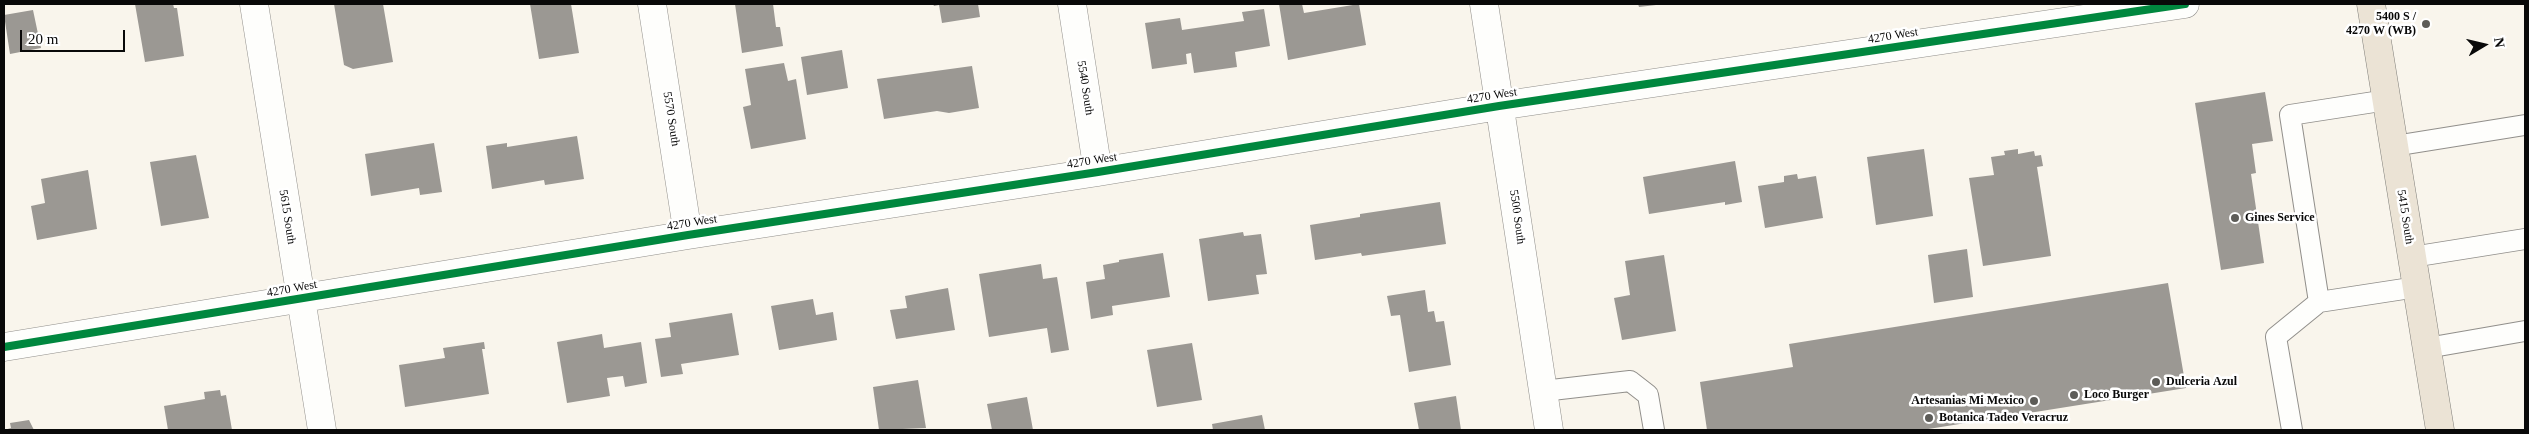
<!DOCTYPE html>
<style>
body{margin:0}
#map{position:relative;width:2529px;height:434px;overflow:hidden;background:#f9f5ec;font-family:"Times New Roman",serif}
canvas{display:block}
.frame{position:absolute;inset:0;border:5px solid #090909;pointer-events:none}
.north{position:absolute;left:2459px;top:20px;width:50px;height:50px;-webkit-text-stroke:4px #fff;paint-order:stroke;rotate:81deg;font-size:14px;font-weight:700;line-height:20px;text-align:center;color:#090909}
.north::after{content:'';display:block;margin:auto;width:18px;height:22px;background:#090909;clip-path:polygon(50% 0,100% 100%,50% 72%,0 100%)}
.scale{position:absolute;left:20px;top:30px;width:105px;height:22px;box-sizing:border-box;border:2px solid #090909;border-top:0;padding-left:6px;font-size:15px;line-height:18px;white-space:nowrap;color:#090909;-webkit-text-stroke:4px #fff;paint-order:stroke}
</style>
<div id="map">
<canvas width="2529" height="434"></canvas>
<div class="frame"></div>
<div class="north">N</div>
<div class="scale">20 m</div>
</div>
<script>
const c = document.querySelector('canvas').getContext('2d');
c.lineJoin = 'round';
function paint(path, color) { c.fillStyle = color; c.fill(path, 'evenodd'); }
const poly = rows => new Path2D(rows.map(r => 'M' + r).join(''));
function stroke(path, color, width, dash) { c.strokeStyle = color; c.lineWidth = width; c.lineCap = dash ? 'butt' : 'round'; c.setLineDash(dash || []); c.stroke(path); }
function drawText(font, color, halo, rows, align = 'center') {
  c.font = font + ' "Times New Roman",serif'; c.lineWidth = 5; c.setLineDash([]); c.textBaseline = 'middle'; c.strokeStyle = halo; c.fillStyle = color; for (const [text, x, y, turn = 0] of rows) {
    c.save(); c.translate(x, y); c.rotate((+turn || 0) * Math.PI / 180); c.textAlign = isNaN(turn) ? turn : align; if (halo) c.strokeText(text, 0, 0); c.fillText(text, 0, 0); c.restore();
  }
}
paint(poly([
 [135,4,173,4,174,8,177,8,184,56,145,62],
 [334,4,383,4,393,62,353,69,344,65],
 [530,4,571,4,579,53,539,59],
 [735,4,773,4,776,27,780,27,783,46,742,53],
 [933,4,978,4,980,17,942,23,939,5,934,6],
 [1279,4,1302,4,1304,13,1359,4,1366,45,1288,60],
 [1638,4,1655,4,1656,5,1639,7],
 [1264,9,1270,46,1235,52,1237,67,1194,73,1191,53,1186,54,1187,64,1152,69,1145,23,1180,18,1182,30,1244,21,1242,12],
 [33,10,41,48,10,54,4,15],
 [842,50,848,88,807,95,801,57],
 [784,63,788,81,796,79,806,139,751,149,743,107,751,105,745,69],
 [972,66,979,108,949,113,937,111,884,119,877,79],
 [2265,92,2273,141,2252,144,2256,173,2251,174,2264,263,2221,270,2195,103],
 [577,136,584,179,545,185,544,180,492,189,486,146,507,143,507,147],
 [434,143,442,192,420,195,419,188,371,196,365,154],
 [1924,149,1933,216,1876,225,1867,157],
 [2018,149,2018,154,2034,151,2035,156,2041,155,2043,166,2037,167,2051,256,1983,266,1969,178,1994,175,1991,157,2005,155,2004,151],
 [196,155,209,218,161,226,150,162],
 [1735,161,1742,202,1725,205,1725,202,1649,214,1643,177],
 [88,170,97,229,37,240,31,206,45,203,41,179],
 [1797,174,1798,179,1816,176,1823,218,1765,228,1758,186,1784,182,1784,176],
 [1440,202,1446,244,1362,256,1361,253,1315,260,1310,225,1360,217,1360,214],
 [1243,232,1244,236,1261,234,1267,274,1256,275,1259,294,1208,301,1199,239],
 [1967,249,1973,297,1934,303,1928,255],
 [1163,253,1170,297,1112,306,1113,315,1091,319,1086,282,1105,279,1103,265,1119,262,1119,260],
 [1664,255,1676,331,1622,340,1614,298,1630,295,1625,261],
 [1041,264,1043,279,1057,277,1069,350,1051,353,1047,328,989,337,979,274],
 [2168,283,2186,388,1922,430,1707,430,1700,382,1793,367,1789,344],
 [948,288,955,330,896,339,890,310,907,308,905,296],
 [1425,290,1428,312,1434,311,1436,322,1444,321,1451,365,1409,372,1400,315,1391,316,1387,296],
 [813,299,816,315,833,312,837,340,779,350,771,306],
 [732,313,739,355,681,364,683,374,661,377,655,339,671,337,669,323],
 [602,334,604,348,641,342,647,383,625,387,623,376,607,378,610,396,567,403,557,342],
 [484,342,485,349,482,349,489,394,405,407,399,365,445,358,443,348],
 [1192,343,1202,400,1157,407,1147,350],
 [918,380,926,428,879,430,873,387],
 [220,390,221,396,226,395,232,430,168,430,164,406,205,399,204,392],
 [1456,396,1461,430,1419,430,1414,403],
 [1027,397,1033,430,992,430,987,404],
 [1262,415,1265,430,1213,430,1212,424],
 [29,420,34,430,4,430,11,428,10,423]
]), '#9b9893');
const service = poly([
 [2387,100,2290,115,2319,302,2417,287],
 [2394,146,2525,125],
 [2412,257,2525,239],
 [2427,348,2525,331],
 [1543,391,1630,381,1648,395,1654,430],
 [2292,430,2276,337,2319,302]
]);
const minor = poly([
 [254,4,322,430],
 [652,4,688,235],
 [1072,4,1098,172],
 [1484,4,1549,430],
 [4,347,688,235,1098,172,1499,106,2185,4]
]);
const primary = poly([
 [2371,4,2440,430]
]);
stroke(service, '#918f8b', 22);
stroke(minor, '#918f8b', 29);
stroke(primary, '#7e7d78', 29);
stroke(service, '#fefefc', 20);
stroke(minor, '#fefefc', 28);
stroke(primary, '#ebe3d5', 28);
stroke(poly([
 [4,347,688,235,1098,172,1499,106,2185,4]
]), '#00873e', 8);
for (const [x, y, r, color] of [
 [2426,24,5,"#5d5c58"],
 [2235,218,5,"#5d5c58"],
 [2156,382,5,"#5d5c58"],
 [2074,395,5,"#5d5c58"],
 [2034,401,5,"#5d5c58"],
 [1929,418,5,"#5d5c58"]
]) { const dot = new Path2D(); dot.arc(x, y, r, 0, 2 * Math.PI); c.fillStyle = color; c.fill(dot); stroke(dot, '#fff', 2); }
drawText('bold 12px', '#090909', '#fff', [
 ["5400 S /",2416,17,"right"],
 ["4270 W (WB)",2416,31,"right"],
 ["Gines Service",2245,218],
 ["Dulceria Azul",2166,382],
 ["Loco Burger",2084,395],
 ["Artesanias Mi Mexico",2024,401,"right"],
 ["Botanica Tadeo Veracruz",1939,418]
], 'left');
drawText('12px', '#090909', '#fff', [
 ["4270 West",1893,36,-9],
 ["5540 South",1085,88,81],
 ["4270 West",1492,96,-9],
 ["5570 South",671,119,81],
 ["4270 West",1092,161,-9],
 ["5615 South",287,217,81],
 ["5500 South",1517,217,82],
 ["5415 South",2405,217,81],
 ["4270 West",692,223,-9],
 ["4270 West",292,289,-10]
]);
</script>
